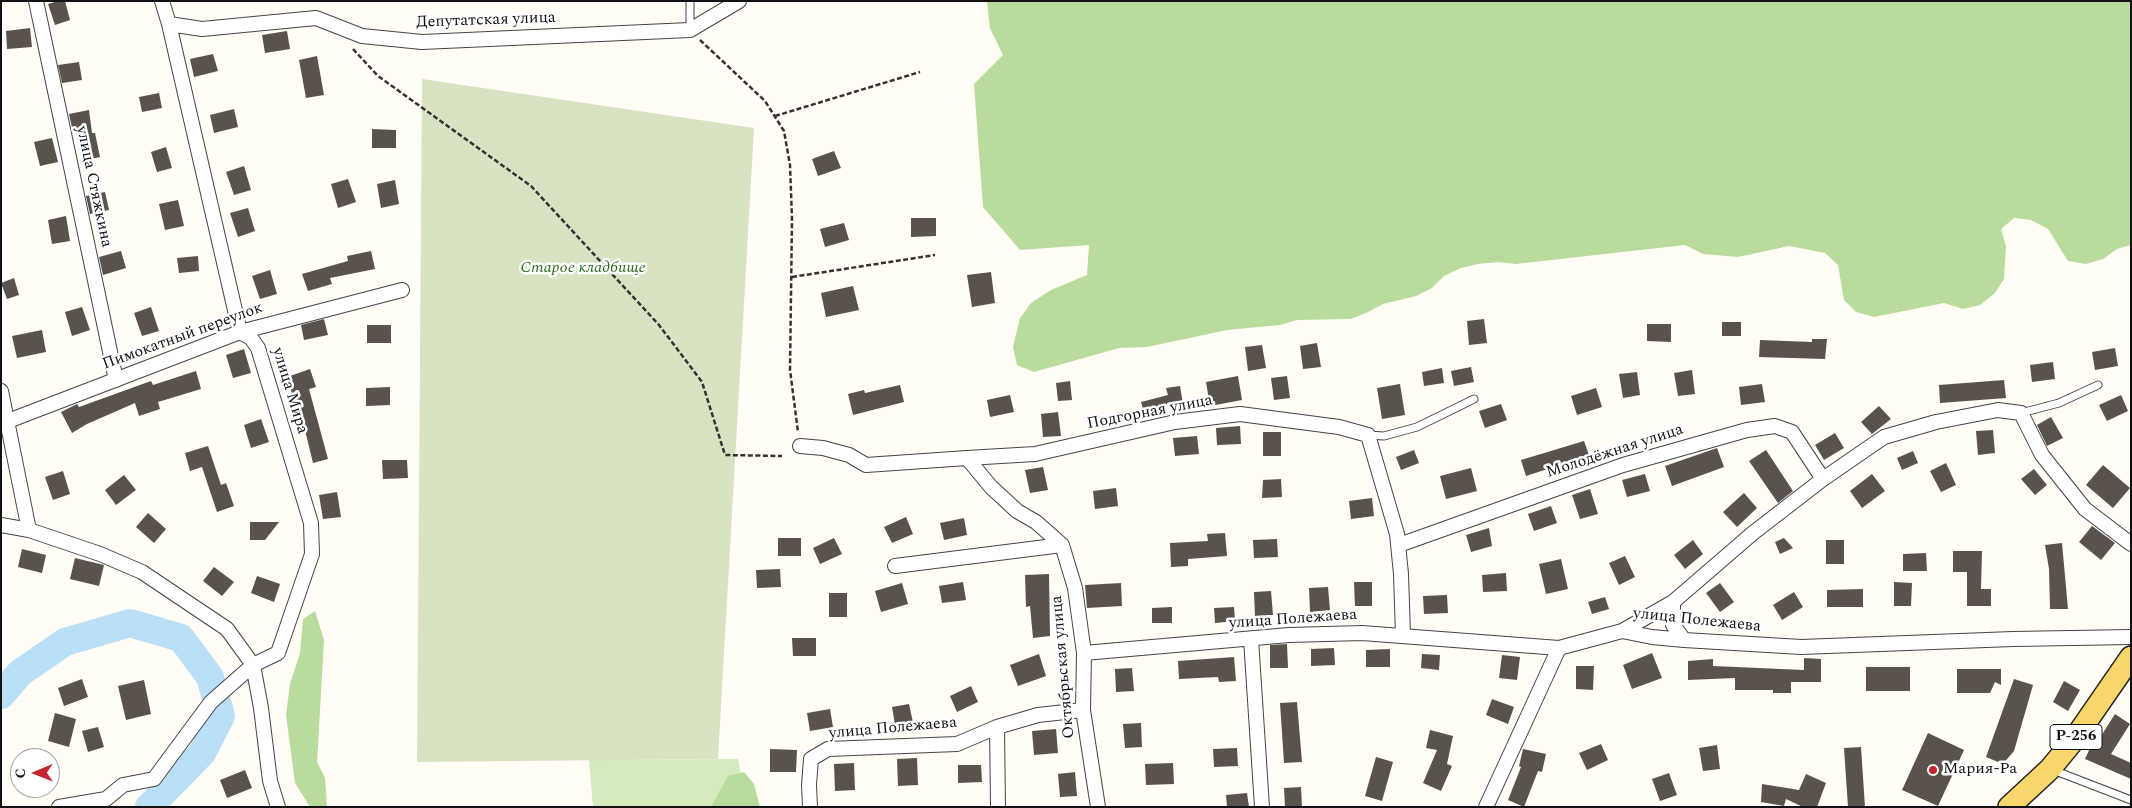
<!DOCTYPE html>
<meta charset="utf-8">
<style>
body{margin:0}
#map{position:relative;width:2132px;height:808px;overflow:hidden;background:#fffdf5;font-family:Spectral,serif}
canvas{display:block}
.frame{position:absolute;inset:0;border:2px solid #111;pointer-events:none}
.north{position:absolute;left:10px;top:748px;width:50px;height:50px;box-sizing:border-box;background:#fff;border:1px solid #a0a0a0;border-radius:50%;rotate:269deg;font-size:14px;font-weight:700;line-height:20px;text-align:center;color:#111}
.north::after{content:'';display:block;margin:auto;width:18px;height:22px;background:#c4262e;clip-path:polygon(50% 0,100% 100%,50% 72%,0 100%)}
</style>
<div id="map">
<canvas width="2132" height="808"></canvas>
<div class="frame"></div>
<div class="north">С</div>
</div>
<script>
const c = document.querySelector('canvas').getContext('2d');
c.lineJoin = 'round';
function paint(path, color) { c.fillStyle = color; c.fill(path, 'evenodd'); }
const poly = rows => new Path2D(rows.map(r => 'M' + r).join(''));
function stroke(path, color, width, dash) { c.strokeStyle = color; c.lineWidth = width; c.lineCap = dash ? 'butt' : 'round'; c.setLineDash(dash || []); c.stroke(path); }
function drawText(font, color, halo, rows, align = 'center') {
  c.font = font + ' Spectral,serif'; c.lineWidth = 5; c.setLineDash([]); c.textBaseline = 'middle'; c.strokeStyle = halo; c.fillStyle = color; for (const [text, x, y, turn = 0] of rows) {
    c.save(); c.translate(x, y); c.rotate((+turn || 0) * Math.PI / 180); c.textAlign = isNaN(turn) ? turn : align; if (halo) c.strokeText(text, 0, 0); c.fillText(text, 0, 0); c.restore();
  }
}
paint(poly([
 [738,759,747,807,593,807,589,760]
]), '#d5ebbd');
paint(poly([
 [987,1,2131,1,2131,245,2117,249,2103,259,2086,264,2068,261,2048,229,2031,220,2014,218,2001,229,2006,246,2004,279,1995,293,1980,305,1963,309,1944,303,1874,317,1856,312,1844,300,1838,265,1825,253,1789,246,1738,257,1703,254,1685,245,1516,264,1498,262,1478,264,1461,268,1444,276,1432,288,1416,296,1383,304,1368,312,1351,319,1297,320,1280,325,1227,330,1147,347,1119,348,1034,372,1017,365,1013,347,1020,318,1031,303,1051,290,1087,275,1089,245,1020,250,983,207,974,84,1003,55,990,28],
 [315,611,324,640,317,762,325,778,327,807,310,807,295,783,286,715,290,684,300,653,303,619],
 [744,772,754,784,760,807,711,807,728,776]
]), '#b9dc9c');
paint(poly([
 [422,79,754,128,718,759,417,762]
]), '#d9e3c4');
stroke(poly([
 [1,695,20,673,65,642,130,623,181,638,210,677,221,716,202,753,149,807]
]), '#b9e0f7', 28);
paint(poly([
 [58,1,65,1,70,20,55,25,48,4],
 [30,28,32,47,7,49,6,31],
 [287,31,290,49,265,53,262,35],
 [213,54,218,71,194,77,190,59],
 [317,56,324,95,306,98,299,60],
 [79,62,82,80,62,83,58,65],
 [159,93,162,108,142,112,139,97],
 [234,109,238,127,214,133,210,115],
 [89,110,92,133,95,133,100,157,82,161,76,131,73,132,69,114],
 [372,129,396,130,396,148,372,148],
 [52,138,58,162,40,166,34,142],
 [166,147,172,168,157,172,151,152],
 [834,151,841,168,818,176,812,159],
 [244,166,251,190,234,195,226,172],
 [348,179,356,202,338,208,331,184],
 [395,180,399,204,381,208,377,184],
 [105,192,109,210,90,214,86,196],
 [178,200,184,226,165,230,159,204],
 [248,208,255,231,238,237,230,213],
 [66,216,70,241,52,244,48,220],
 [911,218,936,218,936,236,911,237],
 [844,223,849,240,825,247,820,229],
 [121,251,126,268,103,275,99,257],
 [371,251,375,269,330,278,332,284,308,291,302,274,348,261,347,256],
 [198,256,199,271,179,273,177,258],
 [270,270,277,294,260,299,252,276],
 [991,272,995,303,972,307,967,275],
 [14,278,19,295,7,299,1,283],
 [853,286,859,310,826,317,821,293],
 [82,307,90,330,72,336,65,312],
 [151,307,159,331,142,336,134,313],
 [324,319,328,335,304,340,301,325],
 [1484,319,1487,343,1469,345,1467,321],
 [1722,322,1741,322,1741,336,1722,336],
 [1647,324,1671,324,1671,342,1647,341],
 [367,325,391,325,391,343,367,343],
 [42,330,46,352,17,358,12,336],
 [1812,339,1827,339,1825,359,1759,357,1760,340,1812,342],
 [1317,343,1321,367,1303,369,1300,346],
 [1262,345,1266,368,1248,371,1245,347],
 [2115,348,2118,366,2095,370,2092,352],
 [244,349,251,373,233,378,226,355],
 [2053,362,2055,379,2032,382,2030,365],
 [1471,367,1474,382,1454,386,1451,371],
 [1442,368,1444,383,1424,386,1422,372],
 [310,369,316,387,309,389,328,459,313,463,304,426,302,427,287,377],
 [1692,370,1695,394,1678,396,1674,373],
 [196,371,201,389,158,402,160,409,139,416,135,403,87,424,72,433,61,412,77,404,79,407,151,381,153,385],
 [1637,372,1640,395,1623,398,1619,374],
 [1238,376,1242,400,1210,406,1206,382],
 [1287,376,1290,398,1274,400,1271,378],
 [2004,380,2006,398,1940,403,1939,385],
 [1070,381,1072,400,1058,401,1056,383],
 [1400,384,1405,415,1382,419,1377,388],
 [1762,384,1765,402,1741,405,1739,387],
 [900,385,904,402,853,415,848,394,864,390,865,393],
 [1180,386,1183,404,1162,408,1163,411,1145,416,1141,402,1168,395,1166,388],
 [390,387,390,405,366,406,366,388],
 [1596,388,1602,407,1577,415,1571,396],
 [1010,395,1014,412,990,417,987,400],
 [2121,395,2128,411,2107,421,2099,405],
 [1501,404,1507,420,1485,428,1479,411],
 [1879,406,1891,419,1872,434,1861,422],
 [1058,412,1061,436,1043,437,1041,414],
 [2051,417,2063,438,2047,446,2037,425],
 [261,419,269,442,251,448,244,425],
 [1240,426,1241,444,1217,445,1216,428],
 [1993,430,1995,453,1978,455,1976,431],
 [1263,432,1281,432,1281,456,1263,456],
 [1835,433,1844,448,1824,460,1815,445],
 [1197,436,1199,454,1175,456,1173,438],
 [1584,441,1590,458,1567,466,1566,463,1526,476,1521,460],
 [208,446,221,485,226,483,234,506,217,512,202,467,190,471,185,453],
 [1717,448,1724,467,1672,486,1665,466],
 [1414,450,1419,463,1401,470,1396,457],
 [1766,450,1793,491,1778,503,1749,461],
 [1913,451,1918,463,1902,470,1897,458],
 [382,460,407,460,408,478,383,479],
 [1946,463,1956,485,1941,492,1930,471],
 [2103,465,2130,488,2113,508,2086,485],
 [1043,467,1048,490,1030,493,1025,470],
 [1471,468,1477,491,1446,499,1440,476],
 [2034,469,2047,485,2035,495,2021,479],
 [63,471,70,494,53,500,45,477],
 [1645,474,1650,491,1627,497,1622,480],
 [1872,474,1885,491,1862,508,1850,491],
 [124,475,136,490,116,505,105,490],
 [1281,479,1282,497,1262,498,1263,480],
 [1116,488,1118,506,1095,509,1093,491],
 [1590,489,1598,514,1580,519,1572,495],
 [337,492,341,517,323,519,319,495],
 [1744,493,1757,508,1737,527,1723,512],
 [1372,498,1374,516,1351,519,1349,501],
 [1551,506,1557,523,1534,531,1528,514],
 [148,513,166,529,154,543,136,527],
 [906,517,913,534,892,543,884,527],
 [964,518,967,535,944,540,940,523],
 [250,522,279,522,265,540,250,540],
 [2092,526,2115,543,2101,560,2079,542],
 [1489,528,1492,546,1471,552,1466,535],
 [1225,533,1227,556,1188,559,1188,566,1171,567,1170,543,1208,541,1207,534],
 [778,538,801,538,801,556,778,556],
 [834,538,842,554,820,564,813,548],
 [1784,538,1793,548,1780,554,1775,542],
 [1277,539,1278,557,1254,558,1253,540],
 [1693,540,1703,554,1685,569,1674,555],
 [1826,540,1844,540,1844,564,1826,564],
 [2062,543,2068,609,2050,609,2049,569,2045,545],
 [22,549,46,555,42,573,18,567],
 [1953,551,1982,551,1981,589,1991,589,1991,606,1967,606,1967,572,1953,572],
 [1926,553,1927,571,1903,571,1903,554],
 [1625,556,1635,577,1619,585,1609,563],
 [75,558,104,565,99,586,70,579],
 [1561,559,1568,589,1546,594,1539,564],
 [214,567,234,582,222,596,203,581],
 [780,569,781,587,757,588,756,570],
 [1506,573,1507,591,1483,592,1482,575],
 [1049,574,1050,636,1033,638,1030,606,1026,607,1025,575],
 [257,576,280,584,274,602,251,593],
 [963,582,966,600,942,603,939,586],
 [1354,582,1372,582,1372,606,1355,606],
 [1894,582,1912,583,1911,606,1894,606],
 [902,583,908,604,881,612,875,591],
 [1121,583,1122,606,1087,608,1085,585],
 [1720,583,1734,602,1720,612,1706,593],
 [1328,587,1330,610,1310,612,1309,588],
 [1863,589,1863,607,1827,607,1827,590],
 [1271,591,1273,615,1255,616,1254,592],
 [1794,592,1803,607,1782,620,1773,605],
 [829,593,847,593,847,617,829,617],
 [1447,595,1448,613,1424,614,1423,596],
 [1605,597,1609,609,1592,614,1588,602],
 [1172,607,1172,623,1152,623,1152,608],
 [1234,607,1235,621,1215,623,1214,608],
 [792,638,816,638,816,656,793,656],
 [1287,644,1288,668,1270,668,1270,645],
 [1334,648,1335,665,1311,666,1311,649],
 [1390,649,1390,667,1366,667,1366,650],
 [1652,653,1662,678,1632,689,1623,665],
 [1039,654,1046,676,1018,686,1010,665],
 [1422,654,1440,655,1439,670,1421,668],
 [1502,655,1520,657,1517,680,1499,678],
 [1234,657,1236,681,1219,682,1218,677,1179,679,1178,661],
 [1804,658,1821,659,1821,682,1791,682,1791,693,1773,693,1773,690,1735,690,1735,678,1688,680,1688,661,1713,659,1713,666,1804,670],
 [1576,666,1594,666,1593,690,1576,689],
 [1866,667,1910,667,1910,691,1866,691],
 [1132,668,1134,691,1116,692,1115,669],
 [1957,669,2001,669,2001,685,1995,682,1990,693,1957,693],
 [82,679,88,697,64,706,58,688],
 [2014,679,2033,685,2014,751,2003,764,1986,757],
 [144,680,151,714,126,720,118,686],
 [2064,681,2080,690,2068,711,2053,702],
 [971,686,978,702,957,712,950,696],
 [1492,699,1514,707,1508,724,1486,715],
 [1297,702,1302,762,1284,763,1280,703],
 [909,704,914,727,896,731,892,707],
 [830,709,833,727,810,731,807,713],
 [55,713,76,719,69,747,48,741],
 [2115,714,2130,724,2111,754,2131,763,2131,779,2085,759,2091,746,2094,747],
 [1141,723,1142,747,1125,748,1123,724],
 [98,727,104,747,88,752,82,731],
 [1056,729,1058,753,1034,755,1032,731],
 [1430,730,1453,736,1447,764,1452,766,1441,791,1423,783,1437,750,1426,748],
 [1928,733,1964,750,1938,806,1902,790],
 [1601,744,1608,760,1587,770,1579,753],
 [1717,745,1720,769,1703,771,1699,748],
 [1861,747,1865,807,1848,807,1844,748],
 [1237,748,1238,766,1214,767,1213,749],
 [770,749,797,750,796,772,770,772],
 [1523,749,1546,754,1542,772,1538,771,1524,807,1508,800,1521,767,1519,766],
 [1376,757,1393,762,1382,801,1365,796],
 [917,758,918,785,898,786,897,759],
 [854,763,855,790,835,791,834,764],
 [1173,763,1174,784,1146,785,1145,764],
 [958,765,981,765,982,782,958,783],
 [245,770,252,788,227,798,220,780],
 [1075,772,1077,796,1060,797,1058,774],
 [1669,773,1677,795,1660,801,1652,779],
 [1806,774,1826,783,1817,807,1803,807,1786,799,1784,806,1761,802,1762,784,1799,790],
 [1301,787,1302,807,1285,807,1284,788],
 [1247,793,1249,807,1227,807,1226,795]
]), '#5a524d');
const service = poly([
 [690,30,690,1],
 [2021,413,2059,403,2098,385],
 [1368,435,1384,436,1417,427,1474,399],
 [2053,770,2131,800]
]);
const minor = poly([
 [36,1,116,380],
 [169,24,202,29,316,18,362,36,422,42,690,30,739,1],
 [1,391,29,530],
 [8,421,240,332,402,290],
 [800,446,823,448,849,455,866,465,967,458,991,487,1017,511,1036,522,1062,545,1075,588,1084,653,1083,710,1098,807],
 [967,458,1035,454,1175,422,1240,414,1339,427,1368,435,1397,534,1401,574,1403,635],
 [1,525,29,530,100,554,142,572,227,629,253,665,261,708,270,781,278,807],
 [1399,545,1623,465,1747,430,1775,426,1792,432,1823,479],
 [895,566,1062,545],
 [1673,602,1673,625,1684,640],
 [1622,631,1673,602,1753,533,1823,479,1884,437,1936,422,1998,410,2021,413,2042,455,2085,509,2131,544],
 [1251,639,1262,807],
 [1084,653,1289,635,1362,633,1559,648,1622,631,1652,637,1684,640,1801,647,2013,639,2131,637],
 [997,727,998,807],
 [59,807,106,799,123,785,154,779,211,702,253,665,278,653,312,554,311,523,258,348,251,338,240,332,169,24,162,1],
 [810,807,809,785,811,759,828,749,957,744,997,727,1038,715,1083,710],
 [1486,807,1559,648]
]);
const primary = poly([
 [2009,807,2050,769,2073,741,2131,657]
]);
stroke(service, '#444', 9);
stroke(minor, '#444', 16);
stroke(primary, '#222', 24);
stroke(poly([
 [700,40,765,101,784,131,790,165,792,219,790,370,798,432],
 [353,49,378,76,531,186,659,325,702,382,725,455,782,456],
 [775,116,920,72],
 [792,277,935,255]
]), '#333', 2.5, [5, 2.5]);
stroke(service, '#fff', 7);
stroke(minor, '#fff', 14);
stroke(primary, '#f9d66b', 21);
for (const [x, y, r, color] of [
 [1933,770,5,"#c4262e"]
]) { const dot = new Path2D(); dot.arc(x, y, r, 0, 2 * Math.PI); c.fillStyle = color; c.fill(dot); stroke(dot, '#fff', 2); }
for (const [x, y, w] of [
 [2076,737,52]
]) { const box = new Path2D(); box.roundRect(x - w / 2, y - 12.5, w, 25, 4); c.fillStyle = '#fff'; c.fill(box); stroke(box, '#111', 1); }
drawText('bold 15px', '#111', null, [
 ["Р-256",2076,737]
]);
drawText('16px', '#111', '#fff', [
 ["Депутатская улица",486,21,-2],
 ["улица Стяжкина",93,187,78],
 ["Пимокатный переулок",183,337,-20],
 ["улица Мира",289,391,73],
 ["Подгорная улица",1150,413,-11],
 ["Молодёжная улица",1615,452,-18],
 ["улица Полежаева",1293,620,-4],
 ["улица Полежаева",1697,621,6],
 ["Октябрьская улица",1064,667,-95],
 ["улица Полежаева",893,729,-5]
]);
drawText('italic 16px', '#2f6b1f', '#fff', [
 ["Старое кладбище",583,269]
]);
drawText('16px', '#111', '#fff', [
 ["Мария-Ра",1943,770]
], 'left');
</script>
